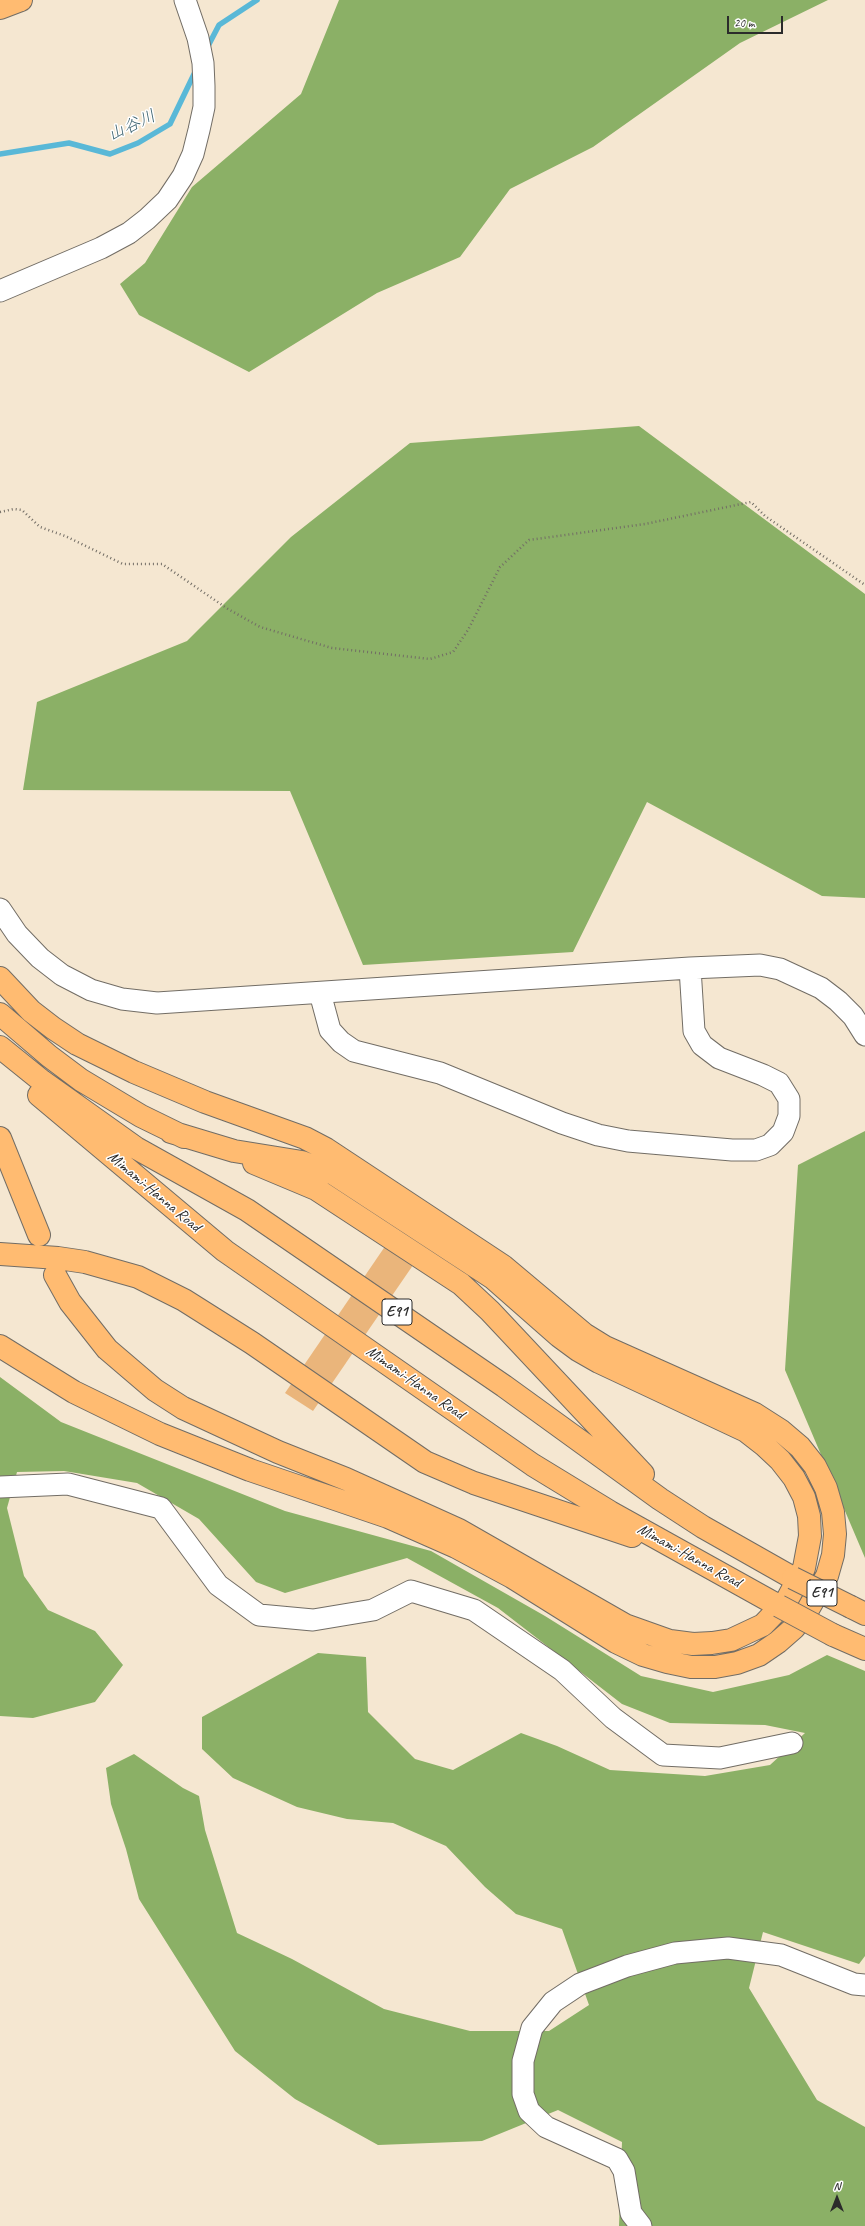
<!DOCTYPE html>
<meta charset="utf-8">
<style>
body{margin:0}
#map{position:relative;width:865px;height:2226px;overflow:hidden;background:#f5e7d1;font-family:Caveat,sans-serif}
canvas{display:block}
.north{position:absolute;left:817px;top:2178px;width:40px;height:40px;-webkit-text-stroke:3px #fff;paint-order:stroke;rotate:0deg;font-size:11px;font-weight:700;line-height:16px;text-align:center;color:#2b2b2b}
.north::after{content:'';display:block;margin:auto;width:14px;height:18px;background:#2b2b2b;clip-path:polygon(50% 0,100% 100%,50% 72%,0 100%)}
.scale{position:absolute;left:727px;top:16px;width:56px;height:18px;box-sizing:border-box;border:2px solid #2b2b2b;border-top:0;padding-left:5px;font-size:12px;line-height:14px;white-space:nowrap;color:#2b2b2b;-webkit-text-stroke:3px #fff;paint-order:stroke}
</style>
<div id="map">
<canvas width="865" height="2226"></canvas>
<div class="north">N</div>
<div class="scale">20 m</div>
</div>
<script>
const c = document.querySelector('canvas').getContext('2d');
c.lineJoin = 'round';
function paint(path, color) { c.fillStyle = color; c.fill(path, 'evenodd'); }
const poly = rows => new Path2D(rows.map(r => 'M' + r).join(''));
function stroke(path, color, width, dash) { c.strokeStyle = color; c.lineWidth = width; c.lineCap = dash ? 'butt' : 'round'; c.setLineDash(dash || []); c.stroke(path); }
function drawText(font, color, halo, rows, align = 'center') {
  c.font = font + ' Caveat,"Klee One",sans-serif'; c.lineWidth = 3; c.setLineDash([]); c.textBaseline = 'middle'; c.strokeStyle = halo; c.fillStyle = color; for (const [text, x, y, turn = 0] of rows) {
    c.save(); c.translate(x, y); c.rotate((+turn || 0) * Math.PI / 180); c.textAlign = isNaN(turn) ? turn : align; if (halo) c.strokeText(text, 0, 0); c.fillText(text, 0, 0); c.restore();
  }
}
paint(poly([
 [339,0,828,0,740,43,593,147,510,189,460,257,377,293,249,372,139,315,120,284,145,263,192,187,301,94],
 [639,426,865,594,865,898,822,896,647,802,573,952,363,965,290,791,23,790,37,702,187,641,291,537,410,443],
 [865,1131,865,1558,785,1370,798,1165],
 [0,1377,61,1422,285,1511,431,1551,545,1616,641,1676,713,1692,789,1675,827,1655,865,1671,865,1956,859,1964,763,1932,749,1988,817,2100,865,2127,865,2226,619,2226,622,2142,558,2110,482,2141,378,2145,295,2099,235,2051,139,1899,126,1849,111,1804,106,1768,134,1754,183,1788,199,1796,205,1830,237,1933,292,1959,384,2009,470,2031,549,2031,589,2005,562,1929,516,1914,485,1887,446,1846,393,1823,347,1819,297,1807,233,1778,202,1749,202,1717,318,1653,366,1657,368,1712,415,1759,453,1770,521,1733,557,1746,610,1770,705,1776,770,1765,805,1733,765,1725,670,1723,622,1704,498,1608,407,1558,285,1593,256,1582,199,1519,137,1483,64,1471,17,1472,7,1508,24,1576,48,1610,95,1631,123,1665,95,1702,33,1718,0,1716]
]), '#8bb066');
stroke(poly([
 [207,48,219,25,257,0],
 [0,154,69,143,110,154,138,143,170,124,196,70]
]), '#59b8d7', 5.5);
paint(poly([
 [418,1198,446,1217,313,1411,285,1393]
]), '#eab57b');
const minor = poly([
 [0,291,101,248,129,233,147,219,167,200,183,176,193,154,199,130,204,107,204,86,203,63,198,38,185,0],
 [0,909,17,934,40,958,62,975,91,990,122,999,157,1003,690,968,760,965,780,969,821,988,838,1001,853,1016,865,1035],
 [320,993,330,1030,341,1042,354,1051,440,1073,562,1123,598,1135,628,1141,732,1150,756,1150,770,1145,783,1132,789,1116,789,1099,779,1083,763,1075,719,1058,702,1045,694,1031,690,968],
 [0,1487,68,1484,161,1508,218,1585,259,1615,313,1620,373,1610,411,1591,474,1610,562,1670,613,1718,663,1755,720,1758,792,1743],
 [641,2226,631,2213,624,2171,617,2159,546,2127,529,2111,523,2094,523,2061,532,2028,553,2002,580,1984,627,1966,675,1953,728,1948,781,1955,854,1984,865,1985]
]);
const major = poly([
 [0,8,21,0]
]);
const highway = poly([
 [0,978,31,1011,53,1028,77,1044,134,1072,205,1102,305,1138,326,1149,503,1266,584,1334,605,1347,755,1414,780,1430,800,1447,815,1466,826,1488,833,1512,835,1534,833,1555,827,1576,806,1613,794,1628,778,1642,759,1655,737,1663,715,1667,691,1667,667,1662,643,1655,616,1642,512,1577,456,1547,388,1517,250,1470,160,1434,74,1392,0,1346],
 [0,1014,49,1056,81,1080,141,1116,184,1137],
 [0,1047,42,1081,136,1148,247,1210,504,1386,660,1499,703,1527,793,1578],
 [39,1095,225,1251,533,1465,610,1512,779,1606],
 [0,1138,39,1235],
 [254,1163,316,1189,461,1284,490,1311,643,1474],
 [0,1254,58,1258,85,1262,138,1277,184,1300,252,1343,425,1462,474,1483,632,1536],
 [55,1275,70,1302,107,1349,155,1390,183,1408,278,1452,346,1479,459,1530,625,1625,670,1641,693,1644,712,1643,731,1640,763,1625,787,1600,804,1568,810,1536,809,1516,804,1497,794,1478,780,1460,764,1445,746,1431,599,1362,578,1350,559,1336,493,1278,334,1174,302,1162,234,1151,171,1132],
 [851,1607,865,1614],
 [833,1635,865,1649]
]);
stroke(minor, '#726d65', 23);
stroke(major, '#726d65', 24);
stroke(highway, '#726d65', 24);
stroke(poly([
 [0,512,14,509,22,510,40,527,65,536,123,564,162,564,228,609,260,627,332,648,430,659,453,652,468,630,500,567,529,540,645,524,751,502,765,516,865,585]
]), '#726d65', 2.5, [1, 3]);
stroke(minor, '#fff', 21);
stroke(major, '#ffbb71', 22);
stroke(highway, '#ffbb71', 22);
const highwayBridge = poly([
 [793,1578,851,1607],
 [779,1606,833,1635]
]);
stroke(highwayBridge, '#726d65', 24, []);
stroke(highwayBridge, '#ffbb71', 22);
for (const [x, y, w] of [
 [397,1312,30],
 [822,1593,30]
]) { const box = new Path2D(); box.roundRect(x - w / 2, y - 13, w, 26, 3); c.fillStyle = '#fff'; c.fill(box); stroke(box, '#2b2b2b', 1); }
drawText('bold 15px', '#2b2b2b', null, [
 ["E91",397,1312],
 ["E91",822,1593]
]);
drawText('16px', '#2b2b2b', '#fff', [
 ["Mimami-Hanna Road",154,1192,40],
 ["Mimami-Hanna Road",415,1383,35],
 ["Mimami-Hanna Road",689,1556,29]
]);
drawText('italic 17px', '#3d6370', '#fff', [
 ["山谷川",132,126,-25]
]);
</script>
